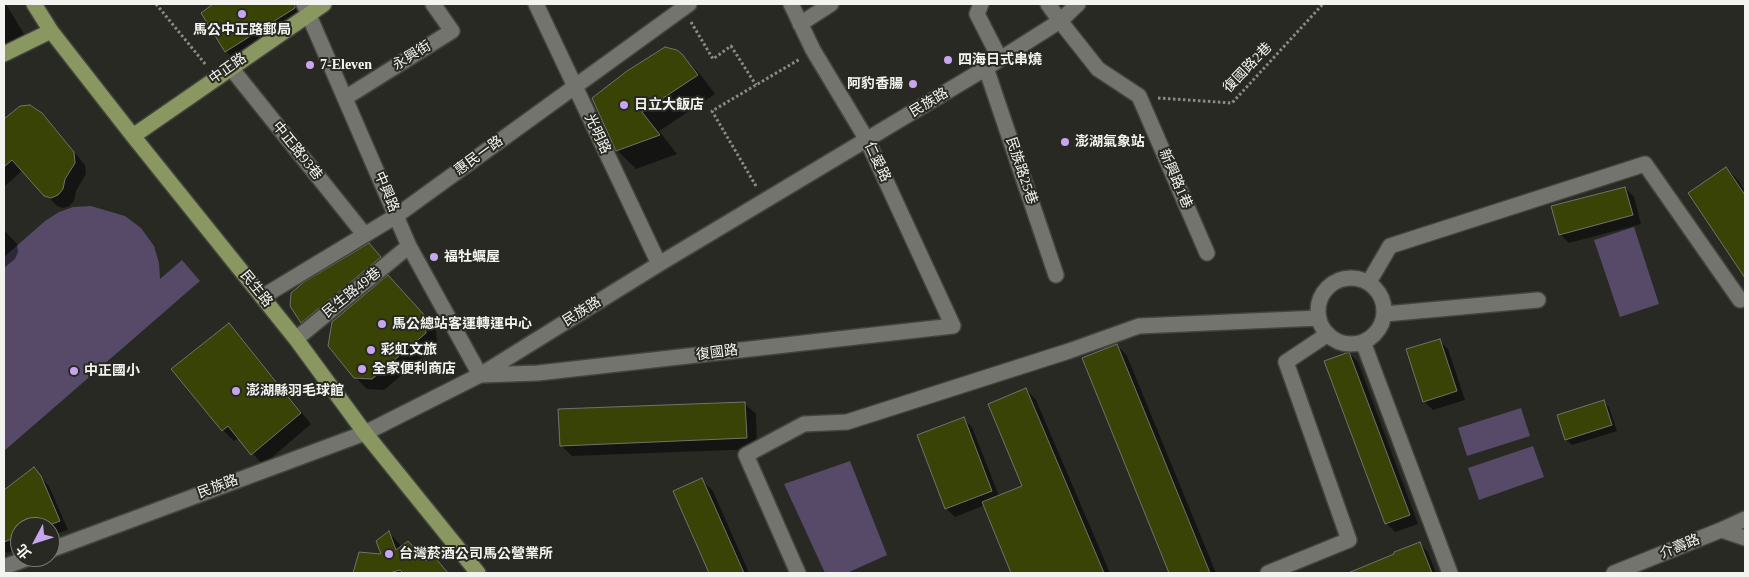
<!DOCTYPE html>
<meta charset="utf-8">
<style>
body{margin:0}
#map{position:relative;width:1749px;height:577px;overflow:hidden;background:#272922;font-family:"Times New Roman","Noto Sans TC",serif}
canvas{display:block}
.frame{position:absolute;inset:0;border:5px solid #f3f4ef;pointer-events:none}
.north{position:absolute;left:10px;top:517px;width:50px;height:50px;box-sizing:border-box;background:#272922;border:1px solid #797a74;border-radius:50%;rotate:230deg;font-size:14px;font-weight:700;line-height:20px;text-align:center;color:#f3f4ef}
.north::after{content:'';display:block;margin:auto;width:18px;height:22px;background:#c8a6ef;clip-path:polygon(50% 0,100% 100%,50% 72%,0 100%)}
</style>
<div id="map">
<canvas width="1749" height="577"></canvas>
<div class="frame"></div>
<div class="north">北</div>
</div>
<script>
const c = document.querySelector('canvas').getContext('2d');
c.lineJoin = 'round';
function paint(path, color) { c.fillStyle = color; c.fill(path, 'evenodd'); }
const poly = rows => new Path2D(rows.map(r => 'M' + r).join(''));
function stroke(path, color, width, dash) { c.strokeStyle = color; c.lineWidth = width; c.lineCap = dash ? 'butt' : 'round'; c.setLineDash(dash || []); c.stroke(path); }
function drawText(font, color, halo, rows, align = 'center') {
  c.font = font + ' "Times New Roman","Noto Sans TC",serif'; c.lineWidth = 4; c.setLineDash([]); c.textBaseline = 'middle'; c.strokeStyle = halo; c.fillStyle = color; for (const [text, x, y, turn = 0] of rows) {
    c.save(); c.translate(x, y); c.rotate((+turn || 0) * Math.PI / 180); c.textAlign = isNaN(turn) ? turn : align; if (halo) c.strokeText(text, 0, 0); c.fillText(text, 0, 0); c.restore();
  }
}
paint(poly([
 [91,206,125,216,141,228,154,246,159,263,160,279,182,260,200,281,4,451,4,257,45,221,59,212,73,207],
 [1634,227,1659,304,1620,317,1594,240],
 [1521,408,1530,436,1467,456,1458,428],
 [1533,446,1544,477,1479,500,1468,468],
 [850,461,887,555,847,573,825,573,784,484]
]), '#574968');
paint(poly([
 [4,4,6,4,24,34,27,41,4,52],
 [215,4,220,9,227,4,295,4,303,21,237,62,226,51,202,14],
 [681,55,700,74,715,94,659,131,677,154,636,169,617,150,594,99],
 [15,111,42,114,53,126,85,165,86,174,76,191,74,201,69,206,63,208,57,206,23,170,4,187,4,121],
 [1726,168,1737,179,1745,191,1745,276,1690,193],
 [1625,188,1634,197,1641,224,1569,243,1560,234],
 [4,230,17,244,18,252,15,259,4,268],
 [377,254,389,266,311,330,302,322],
 [400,288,436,330,437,345,384,390,367,389,355,377],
 [229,325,240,336,311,424,263,465,239,438,234,441,223,430],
 [1439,340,1448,349,1465,400,1433,410,1424,401],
 [1117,345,1127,356,1216,573,1171,573,1083,359],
 [1349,353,1358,362,1418,524,1395,532,1386,523],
 [1026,389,1036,400,1110,573,1012,573,985,505,955,517,946,508,963,419,972,427,999,496,1024,486],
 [1603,401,1609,407,1617,431,1572,445,1566,439],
 [744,403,756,414,757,449,572,456,561,445],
 [34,469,49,486,68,530,50,536,50,527,20,527,20,548,7,553,4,550,4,492],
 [702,480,713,491,749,573,711,573,675,492],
 [389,533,400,544,401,548,427,562,432,556,448,573,354,573,360,553,383,555],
 [1419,543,1428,552,1436,573,1348,573,1396,555]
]), '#0007');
const building = poly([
 [213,4,295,4,295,8,225,52,201,13,213,4],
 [665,47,677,50,682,54,698,75,642,112,660,135,616,151,592,98,627,71,665,47],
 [30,105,42,113,74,152,75,163,65,179,63,189,58,195,51,198,44,196,12,160,4,167,4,119,20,106,30,105],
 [1726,167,1745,195,1745,278,1688,193,1726,167],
 [1625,187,1633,215,1559,235,1551,206,1625,187],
 [369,243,381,257,301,323,290,306,291,293,304,282,369,243],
 [388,275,426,317,426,333,372,379,354,378,328,346,332,322,388,275],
 [229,323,301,413,251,455,228,426,222,431,171,369,229,323],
 [1440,339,1457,391,1423,402,1406,349,1440,339],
 [1117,344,1210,573,1169,573,1082,358,1117,344],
 [1349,352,1410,515,1385,524,1324,361,1349,352],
 [1026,388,1104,573,1011,573,982,502,1022,486,988,404,1026,388],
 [1604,400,1612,425,1565,440,1557,415,1604,400],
 [745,402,747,438,560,446,558,409,745,402],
 [964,417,992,491,945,509,917,435,964,417],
 [34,467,41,476,60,521,44,527,20,527,20,536,4,542,4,490,34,467],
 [702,478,744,573,709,573,673,491,702,478],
 [389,531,396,550,408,541,426,561,432,554,448,573,403,573,400,570,389,573,353,573,359,552,381,554,376,541,389,531],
 [1420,542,1432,573,1348,573,1394,554,1394,552,1420,542]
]);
paint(building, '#394306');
stroke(building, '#71736b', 1);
const minor = poly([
 [304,4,409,246,480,375],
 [536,4,659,264],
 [981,4,977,14,1000,59],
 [1048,4,1060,21,1098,69,1139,96,1207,253],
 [800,24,831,4],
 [231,68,364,234],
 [986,68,1056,275],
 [345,98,452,31,433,4],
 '1318 311a33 33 0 1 1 66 0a33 33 0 1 1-66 0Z',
 [1369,282,1390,246,1645,164,1740,300],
 [262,297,396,216,689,4],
 [1385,314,1538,300],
 [296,339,409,246],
 [1363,342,1450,573],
 [481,375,538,373,953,326,867,140,813,50,791,4],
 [1721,530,1745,538],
 [50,550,365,433,480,375,659,264,986,68,1060,21,1078,4],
 [4,567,31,557],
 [798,573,746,455,804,424,847,422,1069,351,1139,326,1319,318],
 [1268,573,1349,540,1286,362,1328,334],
 [1614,573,1721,530,1745,519]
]);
const major = poly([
 [34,4,51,31,133,136,296,339,365,433,478,573],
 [4,54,51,31],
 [133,136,324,4]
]);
stroke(minor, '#42443e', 18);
stroke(major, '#42443e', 18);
stroke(poly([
 [156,4,206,65],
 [691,22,713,59,731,46,756,85],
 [1158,98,1232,103,1323,4],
 [756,186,712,111,800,59]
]), '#8a8b85', 3, [2.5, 2.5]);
stroke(minor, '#72746d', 15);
stroke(major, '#8b9760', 15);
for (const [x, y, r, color] of [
 [242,14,5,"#c8a6ef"],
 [948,60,5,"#c8a6ef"],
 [310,65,5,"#c8a6ef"],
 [913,84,5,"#c8a6ef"],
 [624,105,5,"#c8a6ef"],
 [1065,142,5,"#c8a6ef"],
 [434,257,5,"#c8a6ef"],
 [382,324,5,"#c8a6ef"],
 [371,350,5,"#c8a6ef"],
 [362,369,5,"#c8a6ef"],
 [74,371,5,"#c8a6ef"],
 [236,391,5,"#c8a6ef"],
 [389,554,5,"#c8a6ef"]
]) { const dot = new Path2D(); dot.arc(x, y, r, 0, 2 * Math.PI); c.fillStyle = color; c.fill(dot); stroke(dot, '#272922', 2); }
drawText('bold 14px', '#f3f4ef', '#272922', [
 ["馬公中正路郵局",242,30,"center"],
 ["四海日式串燒",958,60],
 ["7-Eleven",320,65],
 ["阿豹香腸",903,84,"right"],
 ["日立大飯店",634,105],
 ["澎湖氣象站",1075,142],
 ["福牡蠣屋",444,257],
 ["馬公總站客運轉運中心",392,324],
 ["彩虹文旅",381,350],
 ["全家便利商店",372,369],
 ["中正國小",84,371],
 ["澎湖縣羽毛球館",246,391],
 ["台灣菸酒公司馬公營業所",399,554]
], 'left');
drawText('14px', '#f3f4ef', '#272922', [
 ["永興街",412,56,-32],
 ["復國路2巷",1248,68,-46],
 ["中正路",228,69,-35],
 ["民族路",929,103,-31],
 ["光明路",597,134,65],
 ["中正路93巷",297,151,51],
 ["惠民一路",479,156,-36],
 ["仁愛路",877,162,65],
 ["民族路25巷",1021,171,71],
 ["新興路1巷",1175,179,67],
 ["中興路",386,192,67],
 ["民生路",256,289,51],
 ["民生路49巷",352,293,-39],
 ["民族路",582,312,-32],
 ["復國路",717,353,-7],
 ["民族路",218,487,-20],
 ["介壽路",1680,547,-22]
]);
</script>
